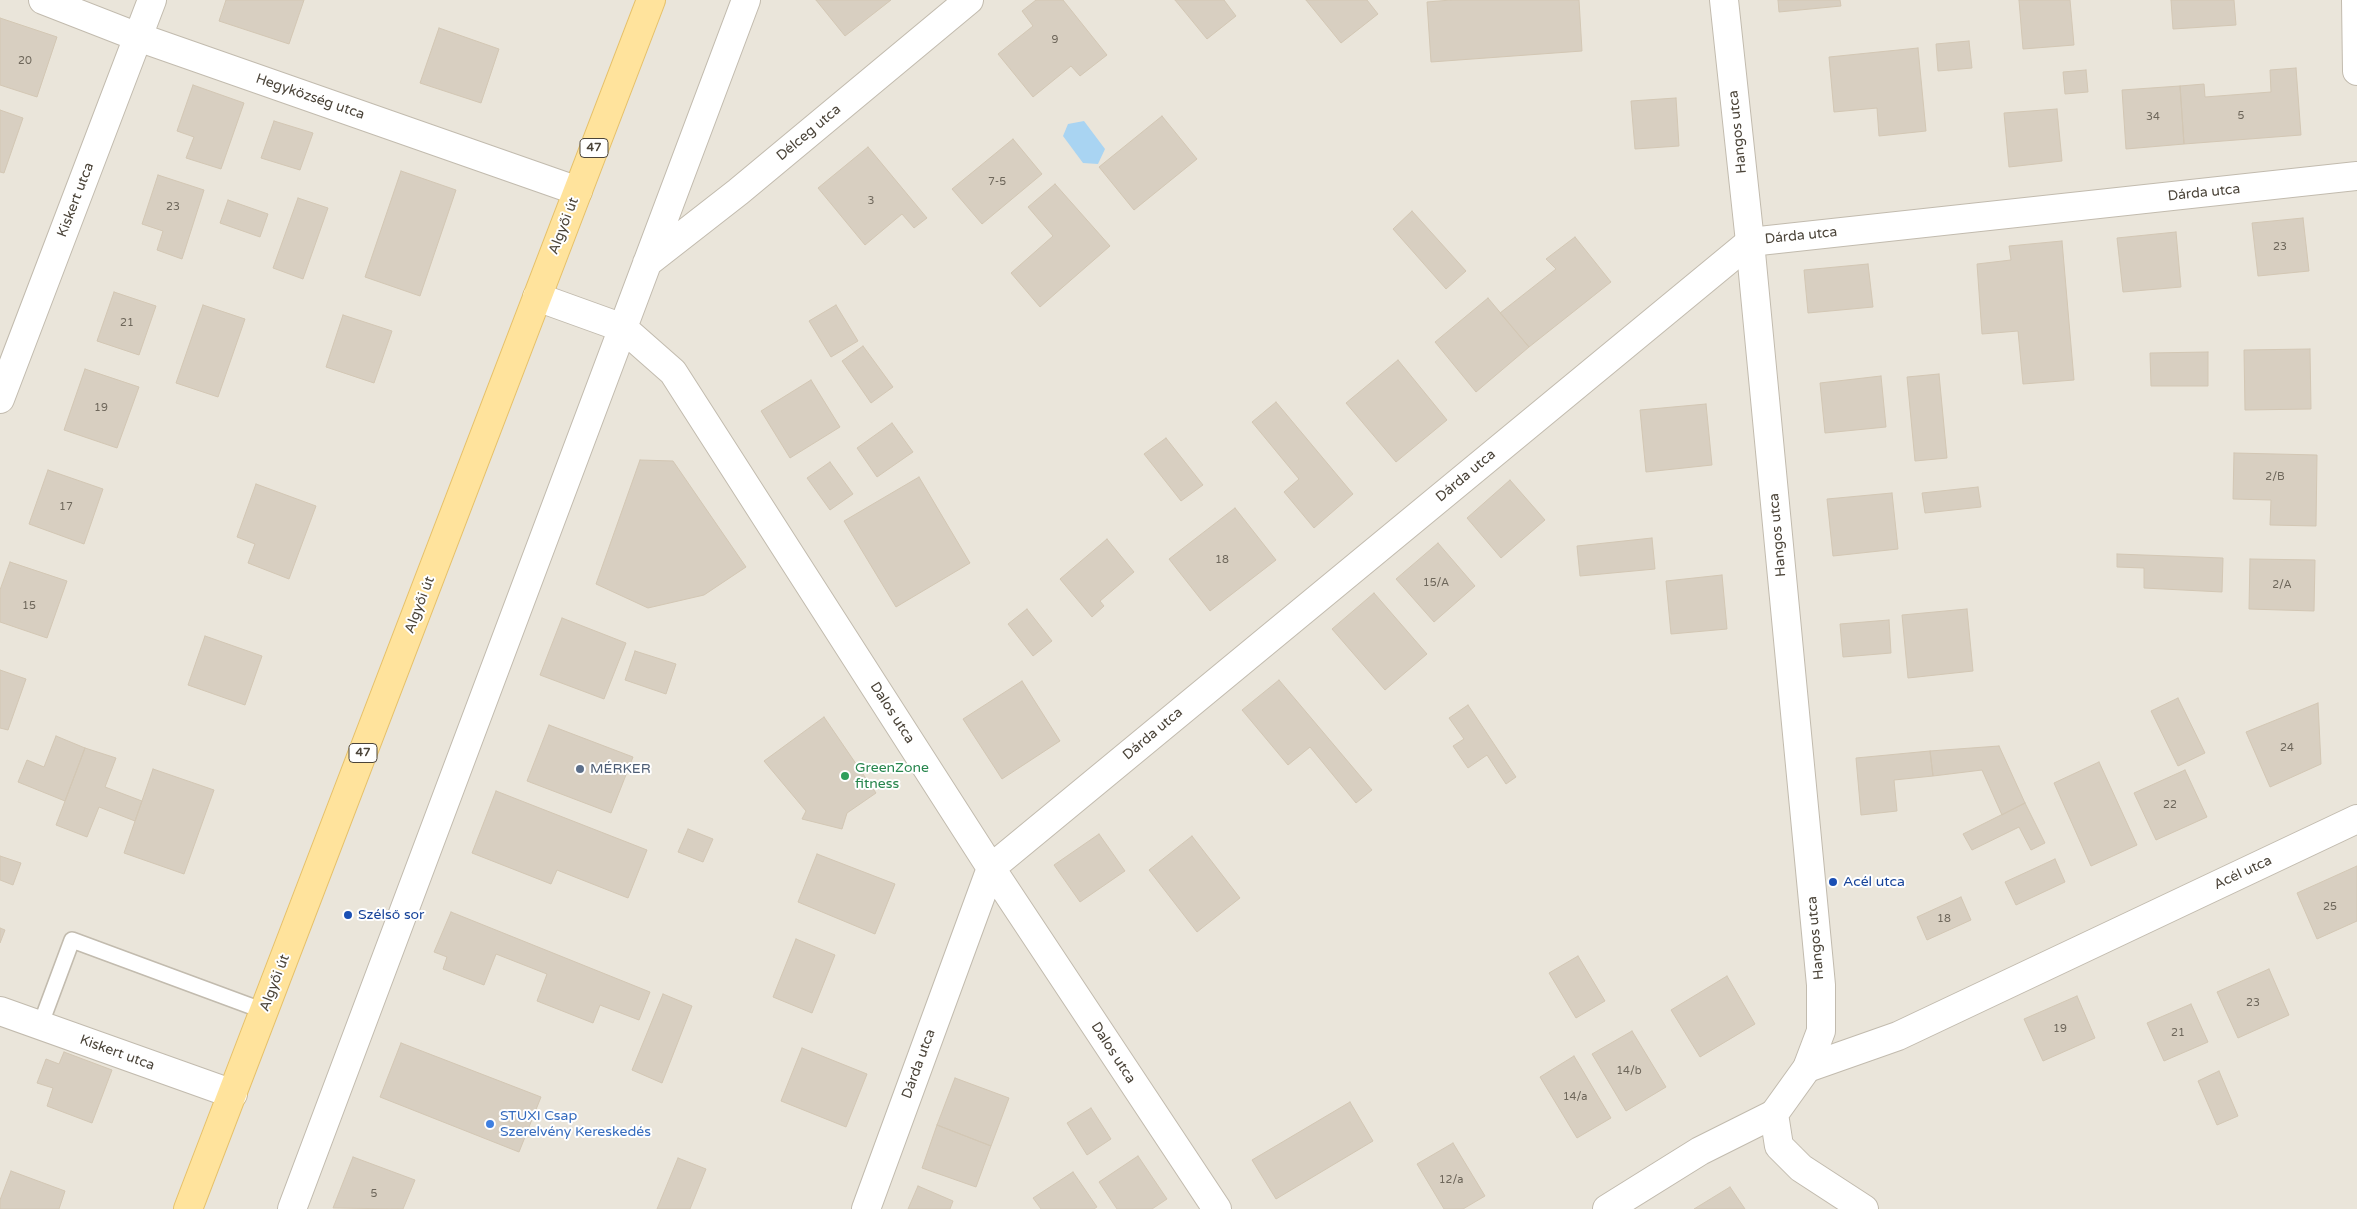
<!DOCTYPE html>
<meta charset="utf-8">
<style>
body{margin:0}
canvas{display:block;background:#f6f3ec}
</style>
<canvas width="2357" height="1209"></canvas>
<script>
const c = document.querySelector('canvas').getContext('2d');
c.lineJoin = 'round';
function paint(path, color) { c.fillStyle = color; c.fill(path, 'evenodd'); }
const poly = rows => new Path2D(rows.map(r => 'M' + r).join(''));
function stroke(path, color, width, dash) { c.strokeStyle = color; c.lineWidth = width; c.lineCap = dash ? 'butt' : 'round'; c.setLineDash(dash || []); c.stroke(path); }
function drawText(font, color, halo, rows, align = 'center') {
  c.font = font + ' "Varela Round",sans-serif'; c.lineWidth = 4; c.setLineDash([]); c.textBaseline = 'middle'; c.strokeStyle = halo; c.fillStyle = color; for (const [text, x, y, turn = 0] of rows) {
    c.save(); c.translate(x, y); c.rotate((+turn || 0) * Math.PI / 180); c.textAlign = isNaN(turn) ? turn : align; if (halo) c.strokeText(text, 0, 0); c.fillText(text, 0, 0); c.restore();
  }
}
paint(poly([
 [0,0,2357,0,2357,1209,0,1209]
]), '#eae5da');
paint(poly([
 [1084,121,1105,149,1098,164,1083,163,1063,136,1068,124]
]), '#a9d4f2');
const building = poly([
 [226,0,304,0,289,44,219,21,226,0],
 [816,0,891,0,845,36,816,0],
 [1036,0,1063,0,1107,55,1080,76,1071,66,1033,97,998,54,1033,26,1022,11,1036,0],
 [1175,0,1224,0,1236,16,1207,39,1175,0],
 [1306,0,1367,0,1378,14,1341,43,1306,0],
 [1451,0,1579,0,1582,51,1431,62,1427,2,1451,0],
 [1778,0,1840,0,1841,6,1779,12,1778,0],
 [2019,0,2070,0,2074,45,2023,49,2019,0],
 [2171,0,2234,0,2236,25,2173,29,2171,0],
 [0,18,57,37,37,97,0,85,0,18],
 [439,28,499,49,481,103,420,83,439,28],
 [1969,41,1972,68,1938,71,1936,44,1969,41],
 [1918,48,1926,131,1879,136,1877,108,1834,112,1829,57,1918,48],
 [2296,68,2301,135,2184,144,2180,86,2204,84,2205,97,2271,92,2270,70,2296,68],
 [2086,70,2088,92,2065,94,2063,72,2086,70],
 [193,85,244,103,221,169,186,158,194,137,177,131,193,85],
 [2180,86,2184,144,2126,149,2122,90,2180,86],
 [1676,98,1679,146,1635,149,1631,101,1676,98],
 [2057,109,2062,161,2009,167,2004,113,2057,109],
 [0,110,23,118,4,173,0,172,0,110],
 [1162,116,1197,159,1134,210,1099,167,1162,116],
 [274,121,313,133,300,170,261,158,274,121],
 [1013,139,1042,174,982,224,952,189,1013,139],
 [868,147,927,218,914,228,902,214,865,245,818,188,868,147],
 [401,171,456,190,420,296,365,277,401,171],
 [158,175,204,190,182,259,157,250,163,231,142,224,158,175],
 [1055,184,1110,246,1040,307,1011,273,1053,236,1028,207,1055,184],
 [298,198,328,208,303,279,273,268,298,198],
 [228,200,268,214,260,237,220,223,228,200],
 [1412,211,1466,271,1446,289,1393,229,1412,211],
 [2303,218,2309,271,2258,276,2252,223,2303,218],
 [2176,232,2181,287,2123,292,2117,238,2176,232],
 [1575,237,1611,282,1529,347,1500,313,1556,269,1546,259,1575,237],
 [2062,241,2074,380,2023,384,2018,331,1982,334,1977,264,2011,260,2009,246,2062,241],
 [1868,264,1873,307,1808,313,1804,270,1868,264],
 [114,292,156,306,139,355,97,341,114,292],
 [1488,298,1529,347,1476,392,1435,342,1488,298],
 [203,305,245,319,218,397,176,383,203,305],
 [836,305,858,341,831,357,809,321,836,305],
 [343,315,392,331,374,383,326,367,343,315],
 [863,346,893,387,871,403,842,361,863,346],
 [2310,349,2311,409,2245,410,2244,350,2310,349],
 [2208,352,2208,386,2151,386,2150,353,2208,352],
 [1398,360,1447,420,1396,462,1346,403,1398,360],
 [85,369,139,387,117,448,64,430,85,369],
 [1939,374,1947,458,1915,461,1907,377,1939,374],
 [1881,376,1886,427,1825,433,1820,383,1881,376],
 [811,380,840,427,790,458,761,411,811,380],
 [1276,402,1353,494,1314,528,1284,492,1299,479,1252,422,1276,402],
 [1706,404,1712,465,1646,472,1640,410,1706,404],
 [892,423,913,452,877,477,857,448,892,423],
 [1166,438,1203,485,1181,501,1144,454,1166,438],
 [2234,453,2317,455,2316,526,2270,525,2271,500,2233,499,2234,453],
 [640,460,673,461,746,567,704,595,648,608,596,584,640,460],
 [830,462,853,494,830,510,807,478,830,462],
 [48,470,103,489,84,544,29,524,48,470],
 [919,477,970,563,896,607,844,521,919,477],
 [1510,480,1545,520,1501,558,1467,518,1510,480],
 [256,484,316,506,289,579,248,563,255,544,237,537,256,484],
 [1978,487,1981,507,1925,513,1922,493,1978,487],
 [1892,493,1898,549,1833,556,1827,499,1892,493],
 [1235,508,1276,560,1210,611,1169,559,1235,508],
 [1652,538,1655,569,1580,576,1577,546,1652,538],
 [1107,539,1134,572,1100,601,1104,606,1092,617,1060,579,1107,539],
 [1438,543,1475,586,1434,622,1396,579,1438,543],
 [2117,554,2223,558,2222,592,2144,588,2144,568,2117,567,2117,554],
 [2250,559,2315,560,2314,611,2249,609,2250,559],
 [10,562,67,581,47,638,0,622,0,590,10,562],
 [1722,575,1727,629,1671,634,1666,581,1722,575],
 [1374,593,1427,654,1385,690,1332,629,1374,593],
 [1027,609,1052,641,1033,656,1008,624,1027,609],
 [1967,609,1973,671,1908,678,1902,615,1967,609],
 [562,618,626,643,604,699,540,675,562,618],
 [1889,620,1891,653,1843,657,1840,624,1889,620],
 [205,636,262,656,245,705,188,685,205,636],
 [635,651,676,664,666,694,625,680,635,651],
 [0,670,26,679,8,730,0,728,0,670],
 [1279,680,1372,790,1356,803,1310,747,1288,765,1242,710,1279,680],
 [1022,681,1060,741,1002,779,963,719,1022,681],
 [2178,698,2205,753,2178,766,2151,711,2178,698],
 [2318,703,2321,764,2270,787,2246,732,2318,703],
 [1468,705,1516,777,1506,784,1487,755,1468,768,1453,746,1464,739,1449,718,1468,705],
 [824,717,876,793,847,813,842,829,802,819,806,811,764,761,824,717],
 [549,725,633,757,611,813,527,781,549,725],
 [56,736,85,748,65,801,18,782,27,760,44,767,56,736],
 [1999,746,2025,803,2002,815,1982,770,1933,776,1930,751,1999,746],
 [85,748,116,758,105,787,142,801,135,821,99,807,87,837,56,825,85,748],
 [1930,751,1933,776,1894,780,1897,811,1861,815,1856,758,1930,751],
 [2099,762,2137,845,2091,866,2054,783,2099,762],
 [153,769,214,790,184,874,124,853,153,769],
 [2185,770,2207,817,2156,840,2134,793,2185,770],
 [496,791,647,850,628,898,557,870,551,884,472,853,496,791],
 [2025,803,2045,843,2031,850,2019,827,1972,850,1963,834,2025,803],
 [688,829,713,839,703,862,678,852,688,829],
 [1099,834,1125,871,1080,902,1054,865,1099,834],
 [1192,836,1240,898,1197,932,1149,870,1192,836],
 [817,854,895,884,875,934,798,902,817,854],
 [0,856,21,863,13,885,0,880,0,856],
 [2055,859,2065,882,2016,905,2005,882,2055,859],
 [2357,866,2357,921,2317,939,2297,893,2357,866],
 [1961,897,1971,920,1927,940,1917,917,1961,897],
 [451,912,650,992,639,1020,600,1005,593,1023,537,1001,547,974,496,954,484,985,443,969,447,957,434,952,451,912],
 [0,928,5,930,0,943,0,928],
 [796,939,835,955,812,1013,773,997,796,939],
 [1578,956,1605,1001,1576,1018,1549,973,1578,956],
 [2269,969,2289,1015,2238,1038,2217,992,2269,969],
 [1727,976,1755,1024,1700,1057,1671,1010,1727,976],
 [663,994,692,1006,662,1083,632,1070,663,994],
 [2077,996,2095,1038,2043,1061,2024,1019,2077,996],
 [2191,1004,2208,1042,2164,1061,2147,1023,2191,1004],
 [1632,1031,1666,1087,1626,1111,1592,1054,1632,1031],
 [401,1043,541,1097,519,1152,380,1097,401,1043],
 [802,1048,867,1074,846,1127,781,1101,802,1048],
 [64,1052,112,1070,92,1123,47,1106,53,1088,37,1083,46,1059,59,1064,64,1052],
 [1574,1056,1611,1118,1577,1138,1540,1077,1574,1056],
 [2219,1071,2238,1116,2217,1125,2198,1081,2219,1071],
 [955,1078,1009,1098,991,1146,937,1125,955,1078],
 [1350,1102,1373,1141,1276,1199,1252,1160,1350,1102],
 [1091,1108,1111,1139,1087,1155,1067,1123,1091,1108],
 [937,1125,991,1146,976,1187,922,1168,937,1125],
 [1453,1143,1485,1196,1463,1209,1444,1209,1417,1164,1453,1143],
 [1138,1156,1167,1199,1152,1209,1117,1209,1099,1182,1138,1156],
 [353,1157,415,1180,403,1209,333,1208,353,1157],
 [678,1158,706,1169,690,1209,657,1209,678,1158],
 [11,1171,65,1191,59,1209,0,1209,0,1200,11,1171],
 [1073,1172,1097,1207,1094,1209,1041,1209,1033,1198,1073,1172],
 [918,1186,953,1201,950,1209,908,1209,918,1186],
 [1730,1187,1745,1209,1694,1209,1730,1187]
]);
paint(building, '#d8cfc1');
stroke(building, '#d3c7b4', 1);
const service = poly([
 [40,1026,72,940,264,1011]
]);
const minor = poly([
 [43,0,138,37,578,191],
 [2356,0,2357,71],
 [647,263,738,192,969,0],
 [537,297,623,328,673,372,991,868,1217,1209],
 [0,399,152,0],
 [0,1011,233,1094],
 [1807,1068,1898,1036,2357,819],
 [292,1209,746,0],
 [866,1209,991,868,1750,242,2357,176],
 [1607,1209,1700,1151,1774,1114]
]);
const tertiary = poly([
 [1724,0,1750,242,1821,985,1821,1031,1807,1068,1774,1114,1779,1146,1801,1168,1864,1209]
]);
const primary = poly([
 [188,1209,651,0]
]);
stroke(service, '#c2bbae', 18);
stroke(minor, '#c2bbae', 30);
stroke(tertiary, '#c2bbae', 30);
stroke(primary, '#e6c16a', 30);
stroke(service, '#fff', 15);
stroke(minor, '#fff', 28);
stroke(tertiary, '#fff', 28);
stroke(primary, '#ffe39c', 28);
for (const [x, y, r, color] of [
 [580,769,5,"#5c6f8a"],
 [845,776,5,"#2e9e5b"],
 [1833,882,5,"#1a4fb4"],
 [348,915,5,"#1a4fb4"],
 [490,1124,5,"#3f7fe0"]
]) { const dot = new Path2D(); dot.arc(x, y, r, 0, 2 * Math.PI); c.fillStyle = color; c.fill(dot); stroke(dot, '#fff', 2); }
drawText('11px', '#6e675b', null, [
 ["9",1055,40],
 ["20",25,61],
 ["5",2241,116],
 ["34",2153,117],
 ["7-5",997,182],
 ["3",871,201],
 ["23",173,207],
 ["23",2280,247],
 ["21",127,323],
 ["19",101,408],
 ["2/B",2275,477],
 ["17",66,507],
 ["18",1222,560],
 ["15/A",1436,583],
 ["2/A",2282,585],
 ["15",29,606],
 ["24",2287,748],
 ["22",2170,805],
 ["25",2330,907],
 ["18",1944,919],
 ["23",2253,1003],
 ["19",2060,1029],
 ["21",2178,1033],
 ["14/b",1629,1071],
 ["14/a",1575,1097],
 ["12/a",1451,1180],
 ["5",374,1194]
]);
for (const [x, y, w] of [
 [594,148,28],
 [363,753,28]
]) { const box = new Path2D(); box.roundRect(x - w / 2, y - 9.5, w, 19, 4); c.fillStyle = '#fff'; c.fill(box); stroke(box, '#4b4439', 1); }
drawText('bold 12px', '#4b4439', null, [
 ["47",594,148],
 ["47",363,753]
]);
drawText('14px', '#4b4439', '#fff', [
 ["Hegyközség utca",310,97,19],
 ["Hangos utca",1738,132,-96],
 ["Délceg utca",809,133,-40],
 ["Dárda utca",2204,193,-6],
 ["Kiskert utca",76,200,-69],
 ["Algyői út",564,226,-69],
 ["Dárda utca",1801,236,-6],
 ["Dárda utca",1466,476,-40],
 ["Hangos utca",1778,535,-95],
 ["Algyői út",420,605,-69],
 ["Dalos utca",892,713,57],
 ["Dárda utca",1153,734,-40],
 ["Acél utca",2243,873,-25],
 ["Hangos utca",1816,938,-95],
 ["Algyői út",275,983,-69],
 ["Kiskert utca",117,1053,20],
 ["Dalos utca",1113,1053,57],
 ["Dárda utca",919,1064,-70]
]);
drawText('14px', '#27864d', '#fff', [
 ["GreenZone",855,768],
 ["fitness",855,784]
], 'left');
drawText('14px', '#4e5e75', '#fff', [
 ["MÉRKER",590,769]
], 'left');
drawText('14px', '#164399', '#fff', [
 ["Acél utca",1843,882],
 ["Szélső sor",358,915]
], 'left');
drawText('14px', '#366cbe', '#fff', [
 ["STUXI Csap",500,1116],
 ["Szerelvény Kereskedés",500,1132]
], 'left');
</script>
